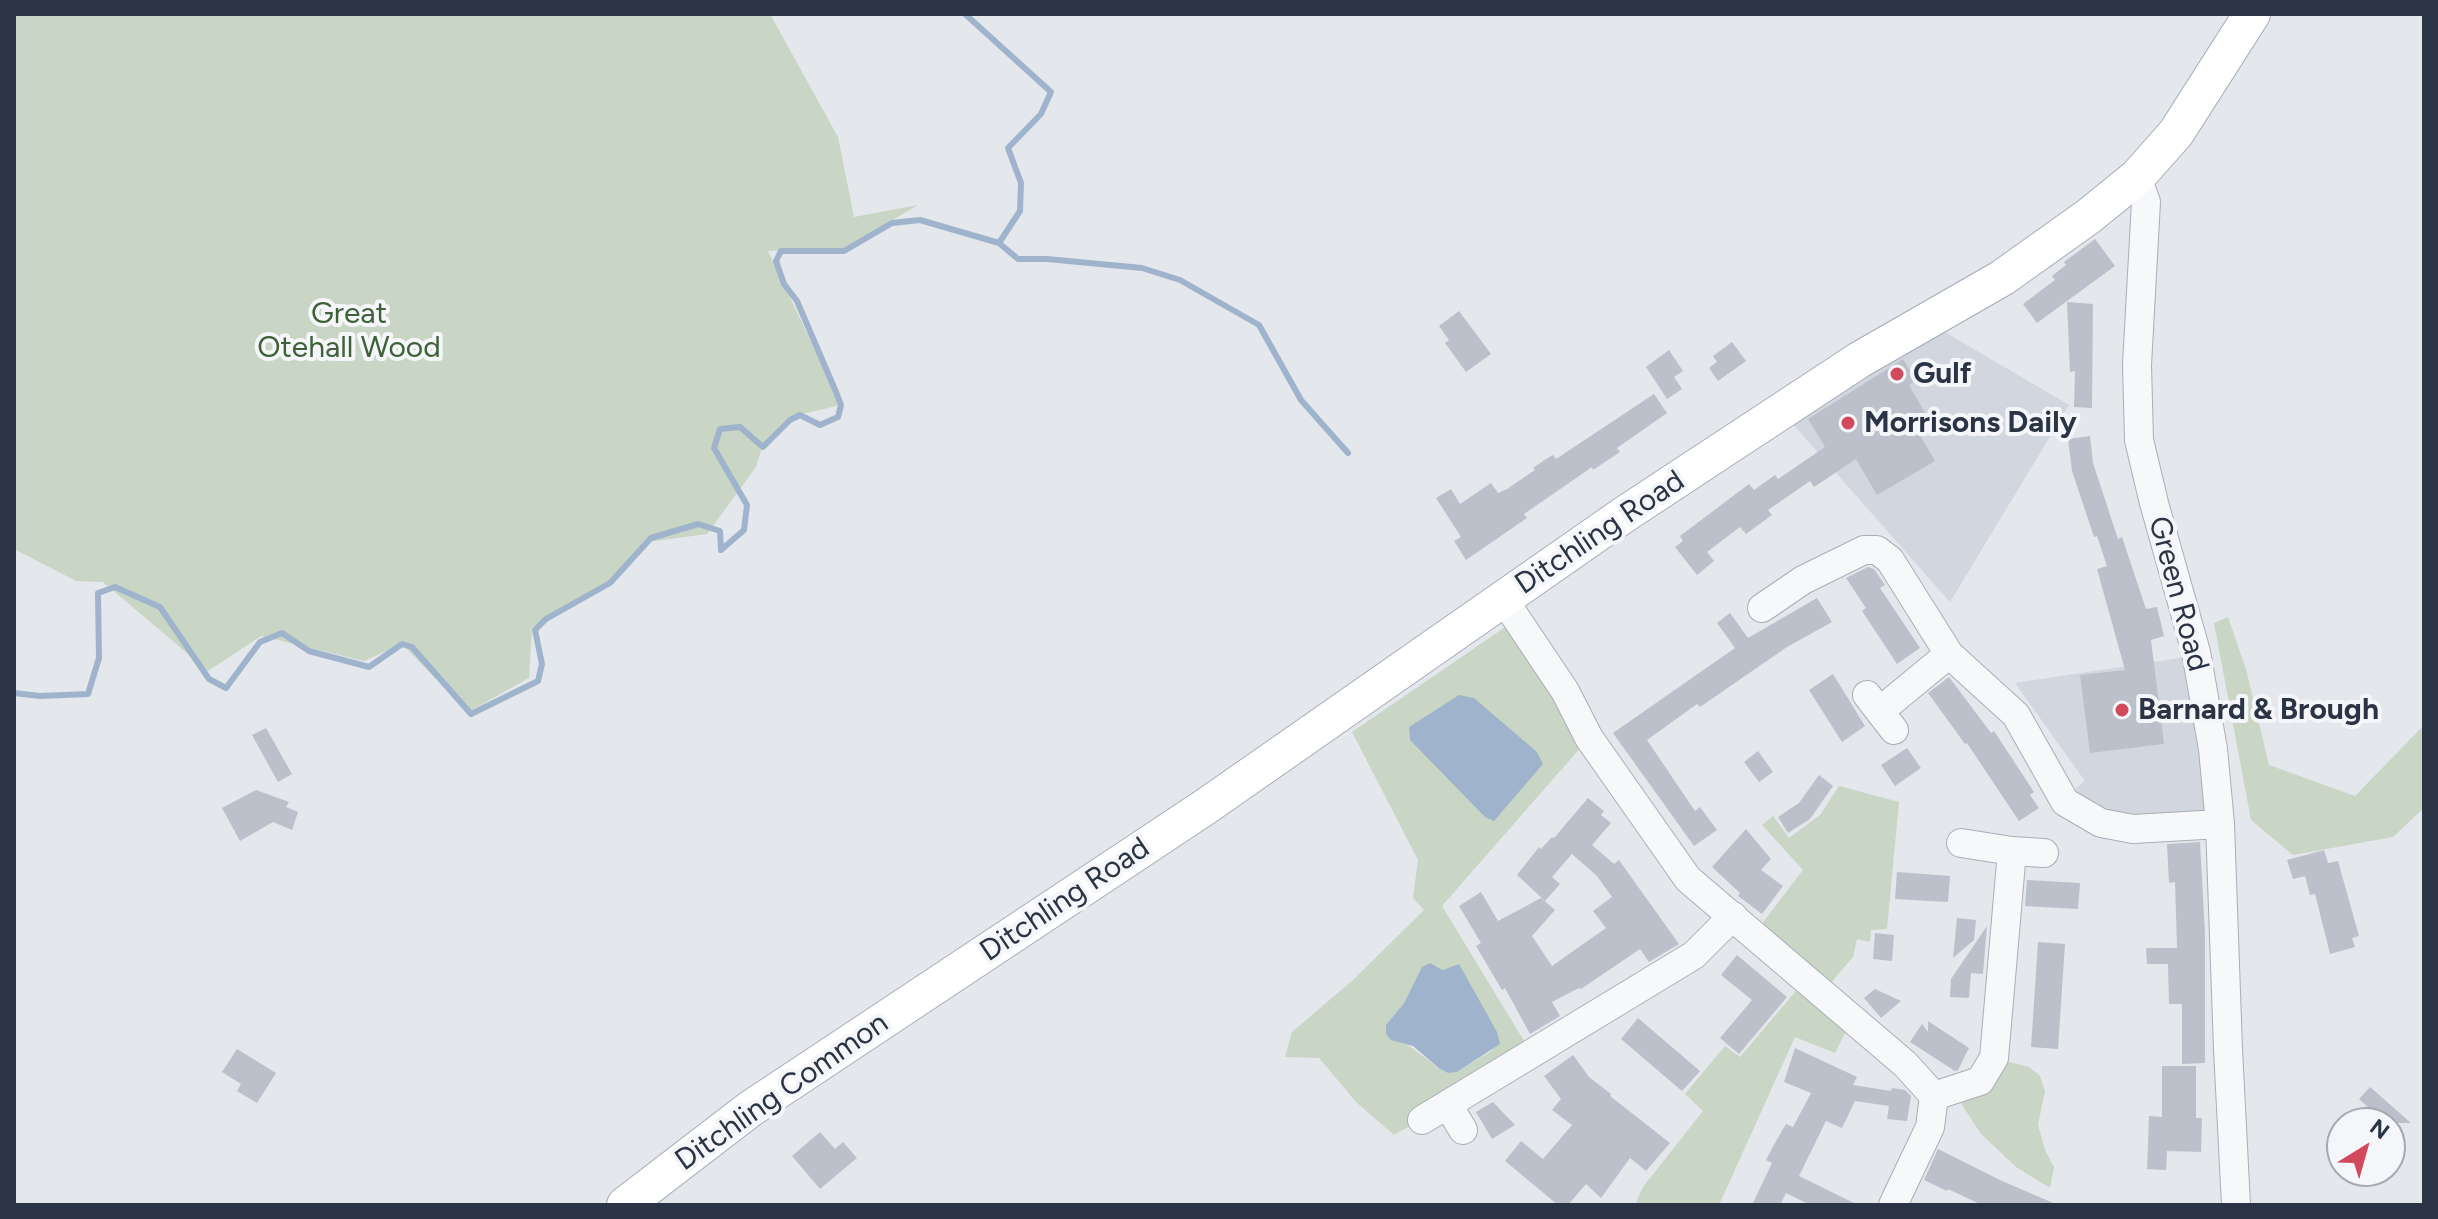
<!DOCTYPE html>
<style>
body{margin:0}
#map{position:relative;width:2438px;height:1219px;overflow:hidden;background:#e4e7ec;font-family:Figtree,sans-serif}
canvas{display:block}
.frame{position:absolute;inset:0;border:16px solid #2b3445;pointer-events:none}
.north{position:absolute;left:2326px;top:1107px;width:80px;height:80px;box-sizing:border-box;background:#f4f6f9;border:2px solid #a4a8b1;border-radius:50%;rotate:37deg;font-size:22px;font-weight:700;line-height:32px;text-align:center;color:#2b3445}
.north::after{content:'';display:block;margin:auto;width:28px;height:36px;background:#d1495b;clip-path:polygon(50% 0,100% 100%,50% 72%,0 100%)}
</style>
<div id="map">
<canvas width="2438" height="1219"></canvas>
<div class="frame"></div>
<div class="north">N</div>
</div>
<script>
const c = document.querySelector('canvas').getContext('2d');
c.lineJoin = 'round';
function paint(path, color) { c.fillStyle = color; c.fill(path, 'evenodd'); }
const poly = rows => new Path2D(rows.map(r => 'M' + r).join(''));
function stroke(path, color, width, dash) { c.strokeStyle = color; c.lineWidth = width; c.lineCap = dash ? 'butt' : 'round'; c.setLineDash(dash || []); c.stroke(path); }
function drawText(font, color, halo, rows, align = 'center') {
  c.font = font + ' Figtree,sans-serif'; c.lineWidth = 8; c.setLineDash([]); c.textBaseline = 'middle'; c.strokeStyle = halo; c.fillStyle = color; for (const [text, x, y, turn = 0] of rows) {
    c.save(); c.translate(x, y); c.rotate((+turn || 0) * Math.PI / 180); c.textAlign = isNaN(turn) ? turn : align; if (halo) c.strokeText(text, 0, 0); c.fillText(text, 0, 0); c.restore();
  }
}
paint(poly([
 [1943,331,2069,405,1950,602,1791,422],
 [2186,657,2209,809,2126,821,2083,797,2075,789,2085,781,2015,683]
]), '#d2d6de');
paint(poly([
 [14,14,770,14,838,137,854,217,918,205,844,249,768,251,841,405,789,417,763,444,756,467,707,534,648,542,608,581,532,628,529,678,468,712,402,644,364,661,261,636,208,671,103,582,76,581,14,549],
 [2228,617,2246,669,2269,765,2355,796,2424,725,2424,808,2393,837,2293,855,2251,820,2214,623],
 [1517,619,1589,738,1442,906,1532,1054,1394,1135,1356,1102,1319,1058,1285,1057,1292,1032,1353,980,1424,910,1413,898,1418,860,1352,732],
 [1437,966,1443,970,1493,1050,1457,1072,1448,1073,1440,1069,1404,1042,1386,1025,1404,1003,1422,968],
 [1839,786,1899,802,1887,929,1871,930,1870,942,1857,939,1853,957,1823,992,1852,1019,1835,1053,1795,1037,1719,1205,1635,1205,1643,1187,1703,1111,1685,1094,1725,1046,1740,1057,1806,979,1754,934,1803,870,1762,825,1773,816,1789,838,1820,815],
 [1994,1058,2029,1067,2040,1076,2045,1091,2038,1125,2045,1150,2054,1167,2050,1188,2016,1167,1981,1134,1952,1090]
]), '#c9d6c5');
paint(poly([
 [1459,695,1474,698,1537,752,1543,764,1494,821,1485,817,1410,740,1409,727],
 [1430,963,1443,970,1459,964,1497,1032,1500,1044,1457,1072,1448,1073,1440,1069,1413,1046,1391,1040,1386,1034,1386,1025,1404,1003,1422,967]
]), '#9fb4cc');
stroke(poly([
 [965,14,1051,92,1041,114,1008,148,1021,183,1020,211,999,243],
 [14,693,40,696,88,694,99,658,98,593,115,587,160,607,209,679,226,688,260,642,282,633,309,651,369,667,402,644,412,647,471,714,538,681,542,664,535,630,546,619,610,583,651,538,698,524,720,531,721,550,744,530,747,505,714,448,720,429,740,427,763,447,790,420,800,415,820,425,838,417,841,405,836,392,797,301,784,284,776,261,781,251,844,251,892,223,920,220,999,243,1018,259,1047,259,1142,268,1180,280,1259,325,1301,400,1348,453]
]), '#9fb4cc', 6);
paint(poly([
 [2095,239,2115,266,2037,323,2023,304,2055,280,2052,276,2066,265,2064,262],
 [2067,302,2093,304,2092,408,2074,407,2075,371,2070,372],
 [1459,311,1491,354,1466,372,1445,343,1449,340,1439,326],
 [1732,342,1746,361,1718,381,1709,368,1717,362,1713,356],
 [1669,350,1683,371,1674,377,1682,389,1667,399,1646,367],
 [1903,359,1916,381,1909,385,1932,425,1918,432,1935,461,1877,495,1856,459,1814,487,1810,481,1768,510,1772,515,1746,534,1740,527,1707,552,1714,561,1697,575,1675,547,1683,541,1680,536,1749,484,1754,490,1775,475,1778,479,1825,447,1808,419],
 [1654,394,1667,413,1617,448,1620,452,1593,470,1592,467,1524,514,1527,518,1466,560,1454,541,1461,537,1436,498,1451,489,1460,504,1491,483,1498,493,1507,489,1535,470,1533,468,1546,459,1553,455,1556,459],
 [2090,436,2093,463,2118,539,2122,537,2146,609,2157,607,2164,636,2151,640,2164,744,2090,753,2080,675,2125,670,2097,569,2107,566,2097,536,2094,537,2072,471,2068,439],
 [1868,567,1874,569,1885,585,1880,588,1920,648,1897,664,1862,611,1866,608,1846,578],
 [1817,598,1832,622,1787,647,1700,707,1697,704,1647,740,1695,811,1700,807,1717,830,1694,846,1613,733,1735,648,1717,623,1730,613,1748,638],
 [1833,674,1865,726,1842,742,1809,690],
 [1949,677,1991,733,1994,731,2034,792,2030,795,2039,808,2019,821,1967,743,1965,744,1928,693],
 [266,728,292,774,278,782,252,735],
 [1907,748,1921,768,1895,786,1881,765],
 [1758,751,1773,772,1759,782,1744,762],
 [1819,775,1833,786,1810,819,1788,833,1778,817,1799,803],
 [256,790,289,802,286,807,298,812,292,830,273,822,240,841,222,808],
 [1588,798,1604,811,1601,815,1611,823,1592,845,1614,864,1619,860,1679,944,1649,962,1640,949,1581,989,1579,988,1552,1002,1560,1016,1530,1034,1505,988,1502,990,1476,946,1481,943,1459,906,1481,892,1498,921,1541,898,1555,910,1532,936,1552,966,1606,928,1593,911,1612,897,1597,876,1572,854,1552,877,1560,884,1545,901,1517,875,1539,847,1541,849,1552,837,1554,838],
 [1746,829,1771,859,1761,870,1783,886,1762,914,1738,896,1740,893,1712,867],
 [2200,842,2205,933,2205,1063,2182,1064,2182,1004,2169,1004,2168,964,2147,964,2146,948,2177,948,2175,882,2169,883,2167,844],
 [2324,850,2328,863,2338,861,2359,936,2352,938,2355,947,2330,954,2315,894,2310,895,2305,876,2293,879,2287,860],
 [1897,872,1950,876,1948,902,1895,899],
 [2027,880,2080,883,2078,909,2025,906],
 [1957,918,1976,920,1974,940,1953,958],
 [1987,926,1983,974,1971,973,1969,998,1950,997,1951,979],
 [1875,933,1894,935,1892,961,1873,959],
 [2038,942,2065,944,2058,1049,2031,1047],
 [1737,955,1787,997,1739,1054,1720,1038,1752,1000,1721,975],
 [1875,989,1901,1001,1881,1018,1864,998],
 [1638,1018,1700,1071,1682,1091,1621,1039],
 [1928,1021,1969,1048,1958,1070,1955,1071,1910,1042,1922,1024,1928,1032],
 [1795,1048,1857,1077,1853,1085,1891,1091,1892,1088,1905,1090,1911,1096,1907,1121,1887,1119,1889,1106,1855,1101,1842,1128,1826,1121,1799,1176,1858,1205,1810,1205,1786,1193,1780,1205,1752,1205,1772,1163,1766,1160,1775,1143,1786,1124,1793,1127,1811,1093,1784,1082],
 [237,1049,276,1073,257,1103,237,1091,241,1084,222,1072],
 [1573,1055,1589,1077,1611,1094,1610,1096,1670,1143,1646,1171,1630,1158,1601,1198,1586,1184,1568,1205,1558,1205,1505,1161,1521,1141,1543,1159,1572,1125,1552,1110,1561,1099,1544,1076],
 [2162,1066,2196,1066,2196,1118,2202,1118,2201,1152,2167,1151,2166,1170,2147,1169,2149,1116,2162,1117],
 [2370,1087,2411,1123,2365,1123,2374,1113,2359,1099],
 [1493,1102,1515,1125,1492,1139,1476,1112],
 [820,1132,835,1149,843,1142,857,1158,820,1189,792,1156],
 [1938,1149,2002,1181,2058,1205,1982,1205,1948,1189,1947,1191,1924,1180]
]), '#bbc0ca');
const minor = poly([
 [2137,177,2146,202,2137,365,2139,440,2154,503,2196,652,2213,749,2220,824,2228,1049,2236,1205],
 [1504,600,1565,691,1589,738,1688,879,1905,1064,1934,1096],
 [1762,608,1803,580,1864,550,1877,550,1890,560,1949,654,2016,715,2065,802,2101,823,2133,829,2220,824],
 [1867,695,1894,730],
 [1880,711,1949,654],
 [1961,843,2012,851,2044,853],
 [1448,1105,1463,1130],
 [1422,1120,1694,955,1733,916],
 [1893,1205,1930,1127,1934,1096,1980,1081,1994,1058,2012,851]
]);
const major = poly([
 [625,1205,750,1109,1205,807,1625,514,1859,360,2002,278,2089,216,2137,177,2176,133,2252,14]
]);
stroke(minor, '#a9aeb7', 30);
stroke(major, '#a3abb8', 38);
stroke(minor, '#f7f8fa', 28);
stroke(major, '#fff', 36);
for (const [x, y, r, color] of [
 [1897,374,8,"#d1495b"],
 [1848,423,8,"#d1495b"],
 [2122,710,8,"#d1495b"]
]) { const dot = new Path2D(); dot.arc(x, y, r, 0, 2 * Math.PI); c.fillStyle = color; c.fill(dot); stroke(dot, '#f4f6f9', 3); }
drawText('30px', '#3f6138', '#f4f6f9', [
 ["Great",349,314],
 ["Otehall Wood",349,348]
]);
drawText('bold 30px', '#2b3445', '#f4f6f9', [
 ["Gulf",1913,374],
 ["Morrisons Daily",1864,423],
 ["Barnard & Brough",2138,710]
], 'left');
drawText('30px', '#2b3445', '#f4f6f9', [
 ["Ditchling Road",1600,533,-34],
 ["Green Road",2178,594,75],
 ["Ditchling Road",1065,900,-34],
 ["Ditchling Common",782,1092,-35]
]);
</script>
